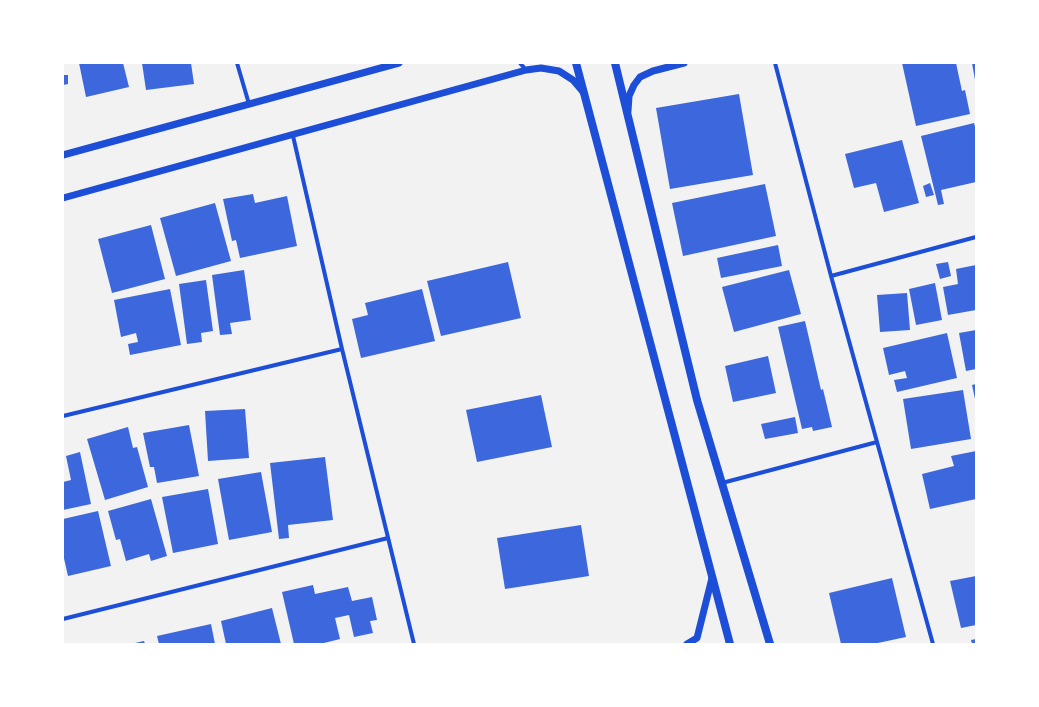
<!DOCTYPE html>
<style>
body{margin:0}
#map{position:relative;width:1039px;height:707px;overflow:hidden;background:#f2f2f2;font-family:"IBM Plex Sans",sans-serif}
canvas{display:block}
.frame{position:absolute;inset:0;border:64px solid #fff;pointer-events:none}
</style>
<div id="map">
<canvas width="1039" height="707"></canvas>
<div class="frame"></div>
</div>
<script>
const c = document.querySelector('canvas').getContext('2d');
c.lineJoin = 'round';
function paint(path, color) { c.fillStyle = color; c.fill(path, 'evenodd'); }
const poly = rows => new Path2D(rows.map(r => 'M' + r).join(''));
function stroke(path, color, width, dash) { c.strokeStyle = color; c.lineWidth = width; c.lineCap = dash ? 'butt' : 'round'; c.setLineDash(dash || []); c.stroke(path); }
paint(poly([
 [79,63,123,63,129,87,86,97],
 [142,63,191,63,194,84,146,90],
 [902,63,956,63,962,91,965,90,970,114,916,126],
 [972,63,976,63,976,80,975,80],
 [63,75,68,75,68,84,63,85],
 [739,94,753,175,670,189,656,108],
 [974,123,976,130,976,182,941,190,944,204,938,205,921,136],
 [902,140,919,203,884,212,876,183,854,188,845,154],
 [930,183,934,195,926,197,923,186],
 [765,184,776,236,683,256,672,203],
 [253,194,255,203,287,196,297,246,240,258,236,240,232,241,223,199],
 [215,203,231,261,176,276,160,218],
 [151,225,165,279,112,293,98,239],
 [778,245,782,266,721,278,717,258],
 [508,262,521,318,441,336,427,281],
 [948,262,951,276,940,279,936,264],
 [976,265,976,310,948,315,943,287,958,284,956,269],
 [244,270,251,320,230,323,232,334,220,335,212,275],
 [789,270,801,314,734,332,722,287],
 [206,280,213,331,201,333,202,342,187,344,179,284],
 [935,283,942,320,916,325,909,289],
 [170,289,181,345,130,355,128,344,138,342,136,333,121,337,114,300],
 [422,289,435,341,361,358,352,319,368,315,365,303],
 [907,293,910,330,880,332,877,295],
 [805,321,821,390,823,389,832,427,813,431,812,427,802,429,778,327],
 [976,330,976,369,966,371,959,333],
 [947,333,957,378,897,392,894,380,907,378,905,371,889,375,883,348],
 [768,356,776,393,733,402,725,366],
 [976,384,976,399,975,399,972,385],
 [963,390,971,439,911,449,903,399],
 [541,395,552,447,477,462,466,410],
 [245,409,249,458,208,461,205,411],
 [795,417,798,433,765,439,761,424],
 [189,425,199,476,157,483,154,467,150,467,143,433],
 [128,427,133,448,137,447,148,487,105,500,87,439],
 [976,451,976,499,930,509,922,474,954,466,951,456],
 [80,452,91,504,63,510,63,482,71,480,66,456],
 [325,457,333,520,288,525,289,538,279,539,270,463],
 [261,472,272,532,229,540,218,479],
 [208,489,218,544,173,553,162,497],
 [151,499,167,556,151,561,149,554,126,561,120,539,116,540,108,511],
 [98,511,111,566,68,576,63,554,63,519],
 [581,525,589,576,505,589,497,538],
 [976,576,976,625,961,628,950,581],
 [892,578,906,637,873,644,841,644,829,593],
 [313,585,315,594,348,587,352,601,372,597,377,620,370,621,373,633,354,637,349,615,335,618,340,639,320,644,294,644,282,592],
 [272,608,281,644,226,644,221,621],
 [211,624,215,644,159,644,157,636],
 [976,639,976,644,972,644,971,640],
 [144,641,145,644,135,644,135,643]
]), '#3d67dc');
stroke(poly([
 [237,63,249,104],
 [520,63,526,70],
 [775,63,831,276,933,644],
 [293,136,342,349,414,644],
 [831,276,976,237],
 [63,416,342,349],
 [722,483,877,442],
 [63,619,388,538]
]), '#1d4ed8', 4);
stroke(poly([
 [628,111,629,96,634,85,640,77,653,71,684,63],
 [63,155,399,63],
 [63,198,526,70,541,68,559,71,573,80,584,93],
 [687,644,697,638,712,578]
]), '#1d4ed8', 7);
stroke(poly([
 [576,63,730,644],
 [615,63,697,400,770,644]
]), '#1d4ed8', 8);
</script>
